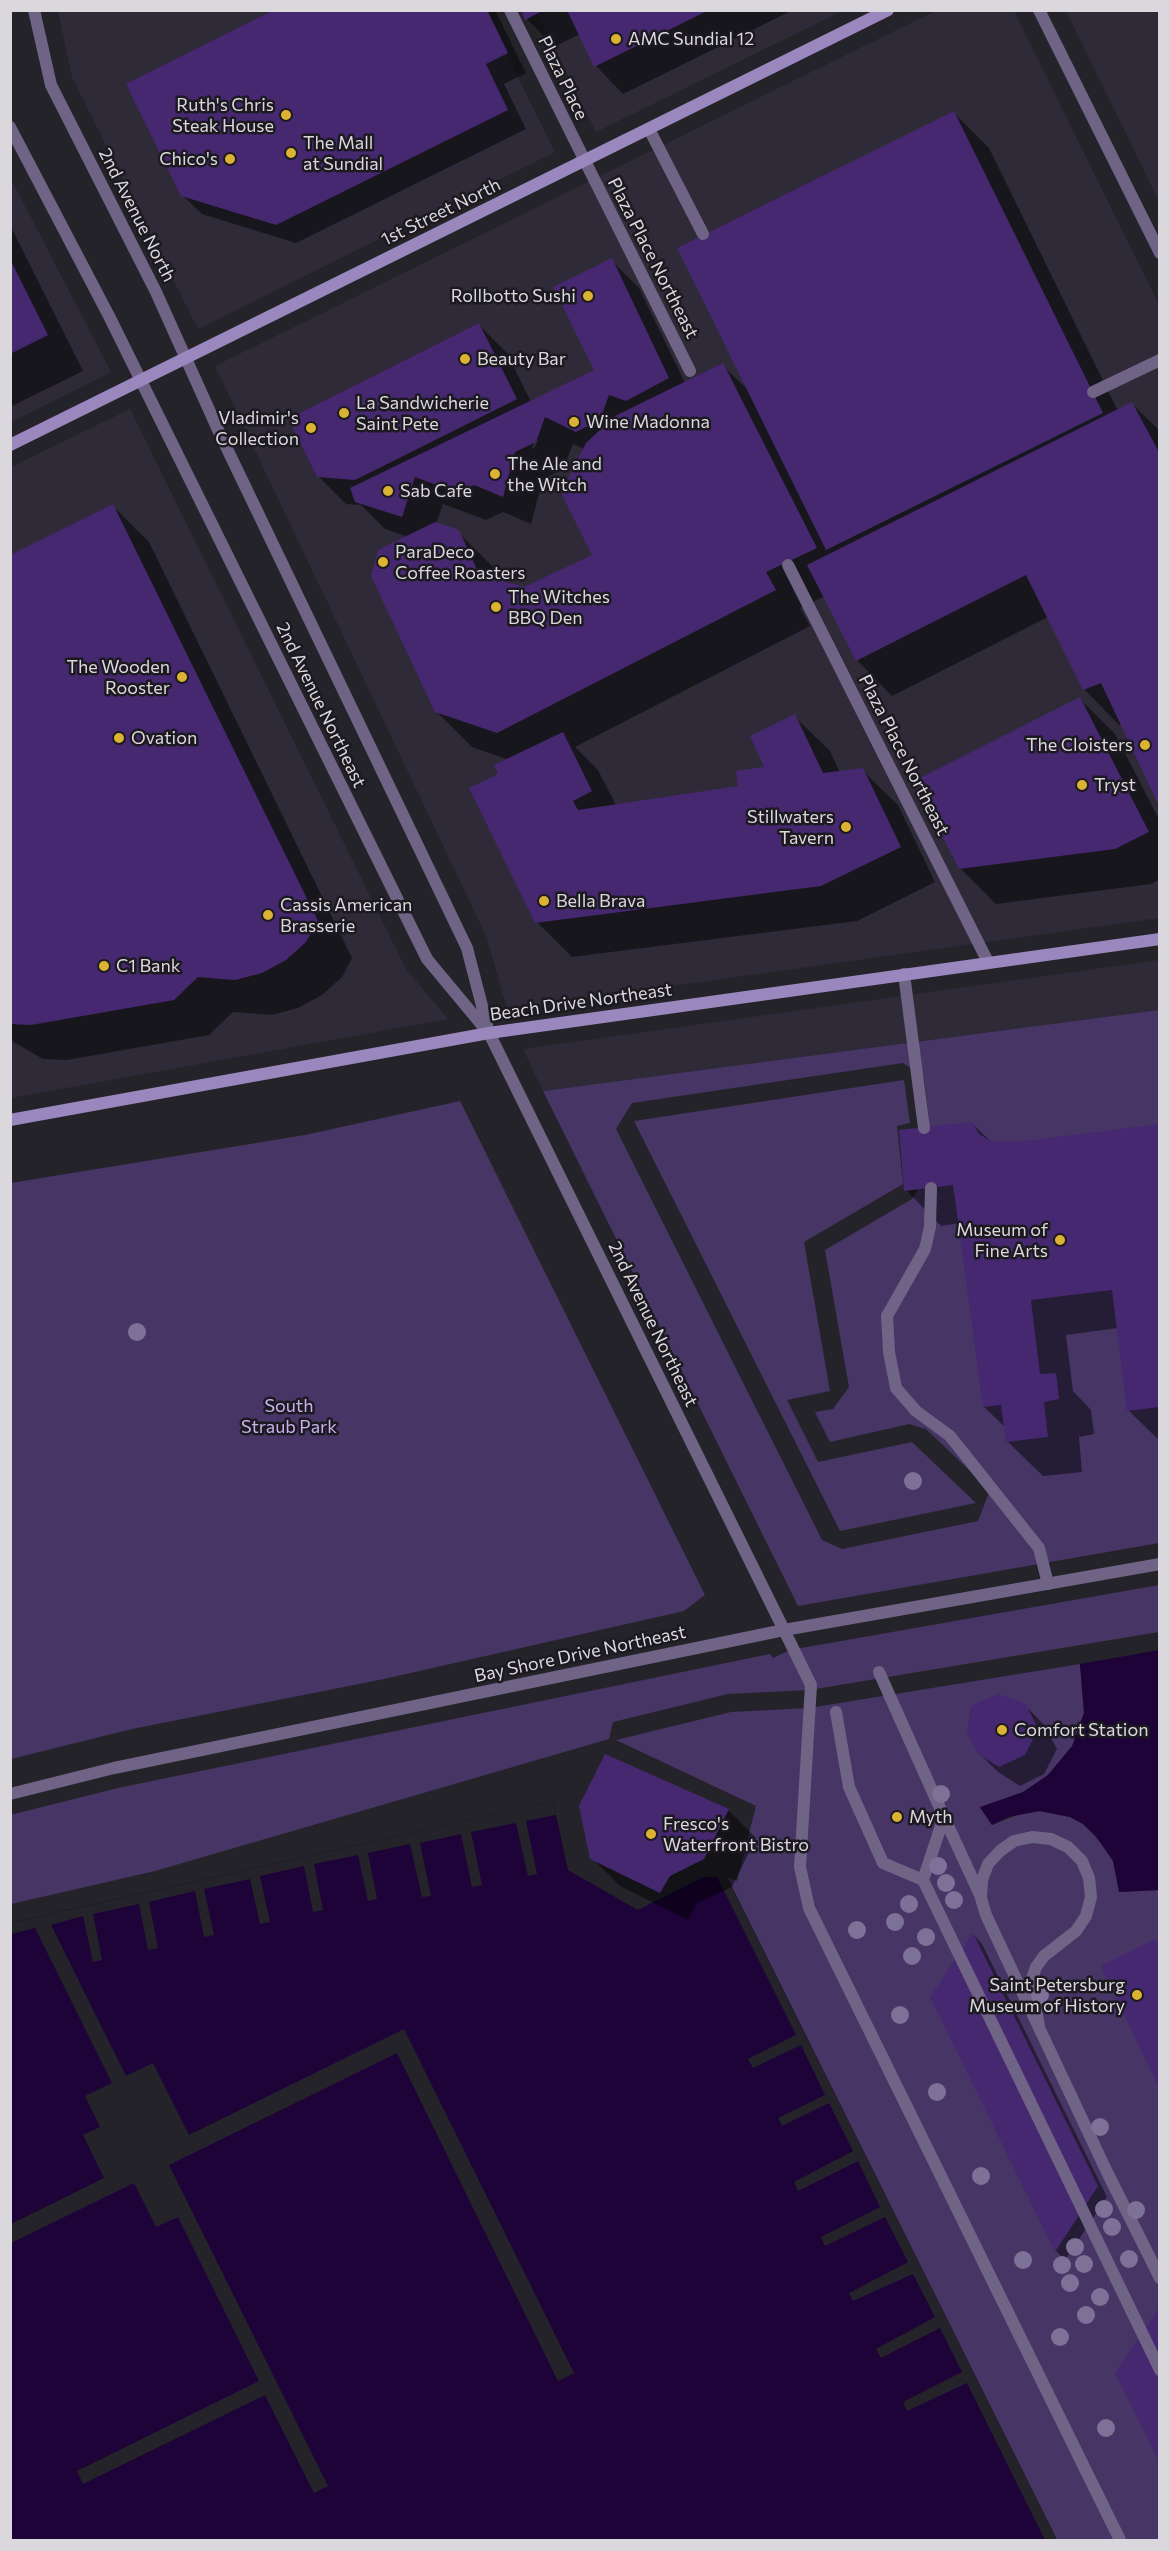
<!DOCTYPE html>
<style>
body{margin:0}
#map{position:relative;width:1170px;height:2551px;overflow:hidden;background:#25232a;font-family:Commissioner,sans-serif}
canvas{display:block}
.frame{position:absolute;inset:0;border:12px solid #dad8dd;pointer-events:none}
</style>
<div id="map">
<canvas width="1170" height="2551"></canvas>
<div class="frame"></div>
</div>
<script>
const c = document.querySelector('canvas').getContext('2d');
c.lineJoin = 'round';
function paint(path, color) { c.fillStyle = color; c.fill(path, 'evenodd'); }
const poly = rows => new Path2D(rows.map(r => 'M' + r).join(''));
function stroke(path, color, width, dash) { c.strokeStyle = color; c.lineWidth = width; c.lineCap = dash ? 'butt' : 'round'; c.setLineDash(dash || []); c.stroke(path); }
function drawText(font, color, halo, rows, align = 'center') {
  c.font = font + ' Commissioner,sans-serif'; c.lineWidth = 5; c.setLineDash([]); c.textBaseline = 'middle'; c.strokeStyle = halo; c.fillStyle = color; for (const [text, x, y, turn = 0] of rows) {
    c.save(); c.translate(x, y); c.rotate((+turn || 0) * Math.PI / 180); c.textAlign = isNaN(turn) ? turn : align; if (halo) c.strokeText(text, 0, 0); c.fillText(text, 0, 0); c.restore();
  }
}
paint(poly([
 [58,11,485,11,555,152,198,329,72,77],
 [536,11,842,11,596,132],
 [935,11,1014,11,1159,305,1159,918,507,1009,487,938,215,366],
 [1066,11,1159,11,1159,201],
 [10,177,111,372,11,422,10,422],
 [130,409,406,969,448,1019,11,1098,11,467],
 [1159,960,1159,1010,1125,1016,543,1091,523,1049]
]), '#2e2a37');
paint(poly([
 [1159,1010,1159,1543,798,1606,543,1091],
 [903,1063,924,1077,929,1119,917,1134,923,1181,912,1199,825,1250,849,1387,833,1409,815,1412,830,1442,909,1424,926,1429,990,1490,978,1521,842,1549,822,1540,616,1129,632,1103],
 [904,1080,910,1123,897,1126,903,1184,804,1242,830,1391,787,1400,818,1462,912,1442,976,1503,840,1531,634,1121],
 [460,1101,705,1595,684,1611,384,1679,132,1729,11,1759,11,1183,305,1135],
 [1159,1585,1159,1632,809,1690,728,1694,613,1722,609,1739,155,1871,11,1904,10,1815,118,1788,770,1654,773,1658,790,1650],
 [1080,1664,1084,1713,1073,1746,1048,1775,1023,1793,980,1808,992,1825,1025,1812,1040,1811,1070,1817,1083,1824,1106,1848,1113,1861,1120,1892,1159,1890,1159,2540,1057,2540,727,1877,737,1881,756,1806,616,1740,731,1712,809,1708]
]), '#473565');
paint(poly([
 [1159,1650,1159,1890,1119,1892,1113,1861,1095,1835,1083,1824,1070,1817,1040,1811,1008,1817,992,1825,980,1807,1023,1792,1048,1775,1072,1746,1084,1713,1080,1664],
 [553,1801,568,1870,638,1910,703,1877,727,1877,1057,2540,11,2540,10,1923]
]), '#1d0338');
paint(poly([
 [553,1801,556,1815,526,1821,537,1874,528,1876,516,1823,471,1832,482,1885,472,1887,461,1834,420,1843,431,1896,422,1897,410,1844,368,1853,377,1899,368,1901,358,1855,314,1864,323,1910,313,1912,304,1866,260,1876,270,1922,260,1924,250,1879,204,1889,214,1935,204,1937,195,1891,149,1902,158,1948,148,1950,139,1904,93,1914,102,1960,93,1962,83,1916,51,1925,126,2076,153,2063,189,2135,404,2029,574,2373,558,2381,397,2053,169,2165,328,2486,314,2493,265,2395,83,2484,77,2471,259,2381,178,2217,156,2227,134,2183,11,2243,11,2224,104,2178,83,2135,100,2127,85,2096,112,2083,35,1928,11,1934,11,1923],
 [717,1877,727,1877,1057,2540,1045,2540,967,2383,907,2411,903,2402,962,2372,940,2328,881,2358,876,2349,935,2317,913,2274,853,2301,849,2293,908,2262,885,2217,825,2246,821,2237,880,2207,858,2161,798,2191,794,2182,853,2151,829,2103,782,2126,778,2118,825,2095,801,2045,753,2068,748,2059,796,2035]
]), '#25232a');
paint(poly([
 [277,10,495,10,526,73,504,84,526,129,296,243,202,214,182,195],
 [523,10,793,10,623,94,596,66,580,34,554,47,527,19],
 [954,113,989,148,1118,411,1132,404,1160,431,1160,804,1122,723,1119,725,1084,689,1048,617,892,696,857,660,825,596,800,608,810,626,575,747,598,770,616,805,740,787,766,769,794,716,830,751,840,773,862,770,898,805,935,882,857,921,572,957,537,922,500,774,509,760,472,747,436,711,408,537,385,529,361,505,346,504,318,476,479,325,507,353,531,402,596,371,611,260,639,288,685,383,722,365,748,390],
 [535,440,538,440,534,449,532,448],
 [573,444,584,449,594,556,524,589,501,582,494,568,458,532,436,524,443,504,486,520,503,512,531,524,543,479,563,469],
 [10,225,83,371,10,407],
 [113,506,149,542,352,958,342,977,322,995,298,1008,271,1015,233,1012,209,1035,67,1060,43,1059,10,1040,10,556],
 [1080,699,1115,734,1160,821,1160,879,1151,884,996,904,960,868],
 [973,1124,991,1142,1017,1143,1160,1125,1160,1441,1128,1410,1118,1328,1066,1335,1073,1391,1091,1410,1094,1434,1079,1437,1082,1472,1043,1476,1007,1441,1006,1428,984,1407,960,1223,941,1226,906,1190],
 [1025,1705,1044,1725,1057,1749,1044,1774,1020,1786,998,1772,978,1752],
 [606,1755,729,1811,756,1838,732,1887,697,1903,688,1920,620,1886,592,1858],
 [974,1935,982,1944,1107,2197,1065,2260,1056,2251,932,1997]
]), '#0007');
paint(poly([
 [274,10,487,10,508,53,486,64,508,110,276,225,181,196,126,84],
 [521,10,544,10,525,20],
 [567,10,709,10,594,67],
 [954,111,1103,413,826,550,677,248],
 [612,258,669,378,626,401,609,395,600,420,576,432,545,417,536,442,515,452,503,497,474,485,458,493,415,477,402,517,355,502,350,488,594,370,553,287],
 [10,259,48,335,10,354],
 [479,323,517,399,355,480,317,477,293,428,298,414],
 [723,363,817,548,766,572,776,590,497,733,435,712,371,576,378,550,435,522,459,530,479,574,524,587,592,555,561,493,586,443,615,416],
 [1132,402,1160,454,1160,808,1101,683,1083,690,1026,575,856,661,807,565],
 [113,504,318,921,306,942,286,960,262,973,235,980,198,977,174,1000,31,1025,10,1024,10,555],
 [1080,697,1149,832,1115,849,959,869,914,781],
 [795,714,823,773,863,768,901,847,821,886,535,923,469,788,498,774,494,765,563,732,592,791,573,801,578,810,738,786,736,771,764,767,750,736],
 [973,1122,978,1133,990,1141,1017,1142,1160,1124,1160,1407,1127,1411,1112,1290,1031,1300,1040,1374,1056,1373,1059,1399,1044,1402,1048,1437,1006,1442,1001,1405,983,1407,953,1185,904,1191,899,1130],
 [998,1694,1026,1704,1038,1729,1025,1755,999,1767,977,1753,967,1732,971,1706],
 [605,1754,729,1809,704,1859,670,1876,660,1893,590,1859,579,1806],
 [973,1933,1098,2186,1055,2252,930,1997],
 [1156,1939,1160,1946,1160,2082,1157,2084,1101,1966],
 [1158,2309,1160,2311,1160,2463,1115,2373]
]), '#462870');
stroke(poly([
 [649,129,703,234],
 [585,161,690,371],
 [1093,392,1160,360],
 [788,565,988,962],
 [904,974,924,1128],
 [931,1188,930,1227,925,1249,887,1316,889,1352,896,1388,916,1411,950,1436,1039,1548,1048,1584],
 [784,1630,811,1685,800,1867,809,1908,1120,2540],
 [944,1817,980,1895],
 [1039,2026,1031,1982,1036,1967,1044,1956,1076,1931,1086,1916,1091,1897,1089,1878,1082,1861,1068,1847,1051,1839,1032,1837,1014,1841,1000,1851,988,1864,982,1880,981,1898,986,1915,1107,2172,1160,2278]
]), '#6f6486', 12);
stroke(poly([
 [34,10,51,85,156,292,219,432,467,948,489,1033,784,1630],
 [510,10,585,161],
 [1039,10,1160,253],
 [10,127,109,316,427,959,486,1030],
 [879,1672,944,1817,923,1880],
 [836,1712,849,1787,883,1863,923,1880,1160,2370],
 [10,1794,114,1768,784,1630,1160,1564]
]), '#6f6486', 12);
stroke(poly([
 [10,445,888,10],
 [10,1120,489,1033,1160,939]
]), '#9a87be', 12);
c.fillStyle = '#7e7197';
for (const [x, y] of [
 [137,1332],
 [913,1481],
 [941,1794],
 [938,1866],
 [946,1883],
 [954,1900],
 [909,1904],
 [895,1922],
 [857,1930],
 [926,1937],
 [912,1956],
 [1040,1995],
 [900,2015],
 [937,2092],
 [1100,2127],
 [981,2176],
 [1104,2209],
 [1136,2210],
 [1112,2227],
 [1075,2247],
 [1129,2259],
 [1023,2260],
 [1084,2264],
 [1062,2265],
 [1070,2283],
 [1100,2297],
 [1086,2315],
 [1060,2337],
 [1106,2428]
]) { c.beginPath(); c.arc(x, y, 9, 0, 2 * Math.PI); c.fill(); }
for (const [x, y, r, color] of [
 [616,39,6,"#dbb233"],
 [286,115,6,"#dbb233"],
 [291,153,6,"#dbb233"],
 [230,159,6,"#dbb233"],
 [588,296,6,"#dbb233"],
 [465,359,6,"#dbb233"],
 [344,413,6,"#dbb233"],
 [574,422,6,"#dbb233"],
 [311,428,6,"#dbb233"],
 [495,474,6,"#dbb233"],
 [388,491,6,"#dbb233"],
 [383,562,6,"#dbb233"],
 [496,607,6,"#dbb233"],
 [182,677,6,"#dbb233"],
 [119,738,6,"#dbb233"],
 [1145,745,6,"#dbb233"],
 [1082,785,6,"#dbb233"],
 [846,827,6,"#dbb233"],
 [544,901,6,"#dbb233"],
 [268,915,6,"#dbb233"],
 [104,966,6,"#dbb233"],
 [1060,1240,6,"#dbb233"],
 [1002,1730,6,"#dbb233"],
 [897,1817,6,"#dbb233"],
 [651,1834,6,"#dbb233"],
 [1137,1995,6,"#dbb233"]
]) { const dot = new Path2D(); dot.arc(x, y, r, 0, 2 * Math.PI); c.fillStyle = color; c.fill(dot); stroke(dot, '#1c1a20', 2); }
drawText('18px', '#dad8dd', '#1c1a20', [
 ["AMC Sundial 12",628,39],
 ["Ruth's Chris",274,105,"right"],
 ["Steak House",274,126,"right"],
 ["The Mall",303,143],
 ["at Sundial",303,164],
 ["Chico's",218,159,"right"],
 ["Rollbotto Sushi",576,296,"right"],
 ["Beauty Bar",477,359],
 ["La Sandwicherie",356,403],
 ["Saint Pete",356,424],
 ["Vladimir's",299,418,"right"],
 ["Collection",299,439,"right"],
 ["Wine Madonna",586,422],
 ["The Ale and",507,464],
 ["the Witch",507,485],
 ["Sab Cafe",400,491],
 ["ParaDeco",395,552],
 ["Coffee Roasters",395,573],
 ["The Witches",508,597],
 ["BBQ Den",508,618],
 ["The Wooden",170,667,"right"],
 ["Rooster",170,688,"right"],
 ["Ovation",131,738],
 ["The Cloisters",1133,745,"right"],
 ["Tryst",1094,785],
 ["Stillwaters",834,817,"right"],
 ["Tavern",834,838,"right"],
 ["Bella Brava",556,901],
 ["Cassis American",280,905],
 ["Brasserie",280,926],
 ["C1 Bank",116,966],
 ["Museum of",1048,1230,"right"],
 ["Fine Arts",1048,1251,"right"],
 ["Comfort Station",1014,1730],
 ["Myth",909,1817],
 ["Fresco's",663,1824],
 ["Waterfront Bistro",663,1845],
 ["Saint Petersburg",1125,1985,"right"],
 ["Museum of History",1125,2006,"right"]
], 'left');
drawText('18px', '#dad8dd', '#1c1a20', [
 ["Plaza Place",563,78,64],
 ["1st Street North",441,212,-26],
 ["2nd Avenue North",137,215,63],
 ["Plaza Place Northeast",653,258,63],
 ["2nd Avenue Northeast",321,705,64],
 ["Plaza Place Northeast",904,755,63],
 ["Beach Drive Northeast",581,1002,-8],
 ["2nd Avenue Northeast",653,1324,64],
 ["Bay Shore Drive Northeast",580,1654,-12]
]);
drawText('18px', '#c7b1f0', '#1c1a20', [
 ["South",289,1406],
 ["Straub Park",289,1427]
]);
</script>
